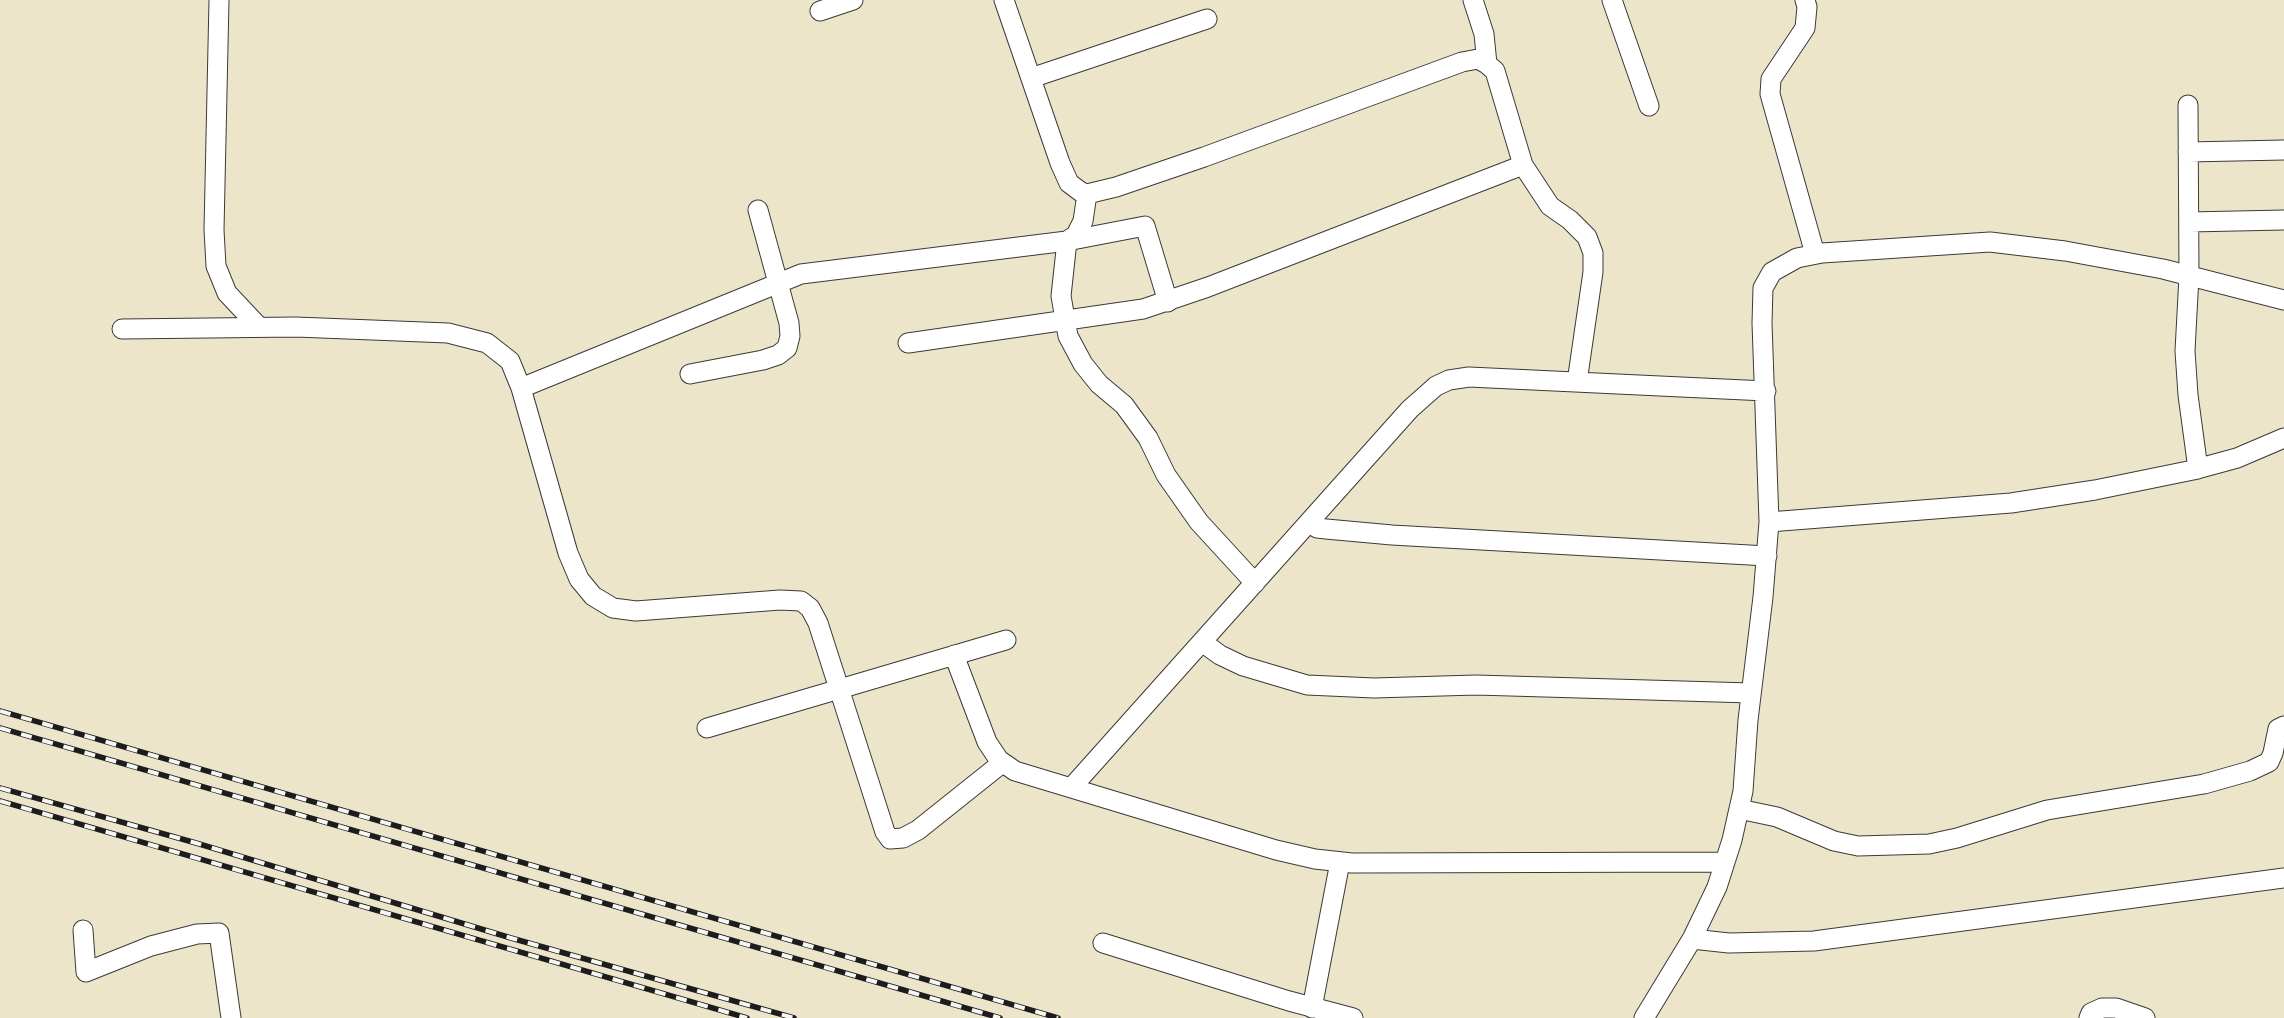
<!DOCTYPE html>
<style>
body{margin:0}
canvas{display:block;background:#ede5ca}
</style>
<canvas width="2284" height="1018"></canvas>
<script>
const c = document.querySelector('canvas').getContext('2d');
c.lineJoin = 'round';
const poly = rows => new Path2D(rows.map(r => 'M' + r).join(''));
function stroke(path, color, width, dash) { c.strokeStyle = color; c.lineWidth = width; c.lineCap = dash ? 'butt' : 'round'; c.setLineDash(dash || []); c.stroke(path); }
const minor = poly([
 [219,0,214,230,216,266,227,293,259,327],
 [1004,0,1060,163,1069,183,1081,192,1087,194,1116,187,1204,157,1462,62,1478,59,1487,64,1495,71,1523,165,1550,206,1570,220,1587,237,1593,253,1593,272,1577,382],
 [1473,0,1484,34,1487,64],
 [1612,0,1649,106],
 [1805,0,1807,7,1805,28,1771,79,1770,94,1815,254],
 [820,11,853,0],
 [1031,78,1207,19],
 [2188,105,2189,276,2185,351,2188,395,2198,469],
 [2188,152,2284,150],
 [2189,222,2284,220],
 [1067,241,1061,296,1068,336,1083,364,1099,384,1124,405,1148,438,1166,475,1199,522,1255,583],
 [1067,241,1076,235,1083,221,1087,194],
 [122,329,296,327,448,333,487,343,510,361,521,388,568,553,579,579,593,596,613,608,636,611,780,600,801,601,810,608,818,623,885,832,890,839,903,838,918,830,1002,763],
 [908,343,1143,309,1208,287,1523,165],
 [690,374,763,360,778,355,787,348,790,336,789,323,758,210],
 [521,388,801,274,1067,241,1145,226,1168,302],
 [1309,522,1317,528,1326,529,1392,535,1767,556],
 [1769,522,2011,503,2095,490,2193,470,2237,458,2284,438],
 [1202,642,1220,655,1243,666,1307,685,1374,688,1476,685,1751,693],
 [954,655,987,742,999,760,1015,771,1276,850,1315,859,1352,863,1725,862],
 [707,728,1006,640],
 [1072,787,1410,409,1436,386,1449,380,1469,377,1766,391],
 [1739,809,1777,817,1834,841,1858,846,1929,844,1957,838,2047,810,2204,784,2250,771,2269,762,2273,753,2278,729,2284,726],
 [83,930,86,972,151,946,197,934,219,933,231,1018],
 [1692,939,1729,943,1814,941,2284,878],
 [1103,943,1289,1001,1353,1018],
 [1312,1008,1340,862],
 [1644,1018,1692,939,1717,887,1732,840,1743,791,1748,720,1763,597,1769,522,1762,323,1763,288,1772,272,1797,258,1822,253,1990,242,2065,251,2163,269,2284,300],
 [2089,1018,2091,1013,2102,1008,2116,1008,2145,1018]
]);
stroke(minor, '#3b3a36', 21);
stroke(minor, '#fff', 19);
const rail = poly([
 [0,711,1058,1018],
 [0,728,1000,1018],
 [0,788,196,843,511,938,794,1018],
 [0,801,747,1018]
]);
stroke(rail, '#1c1c1c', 5.5);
stroke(rail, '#f6f6f2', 4, [11]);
</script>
